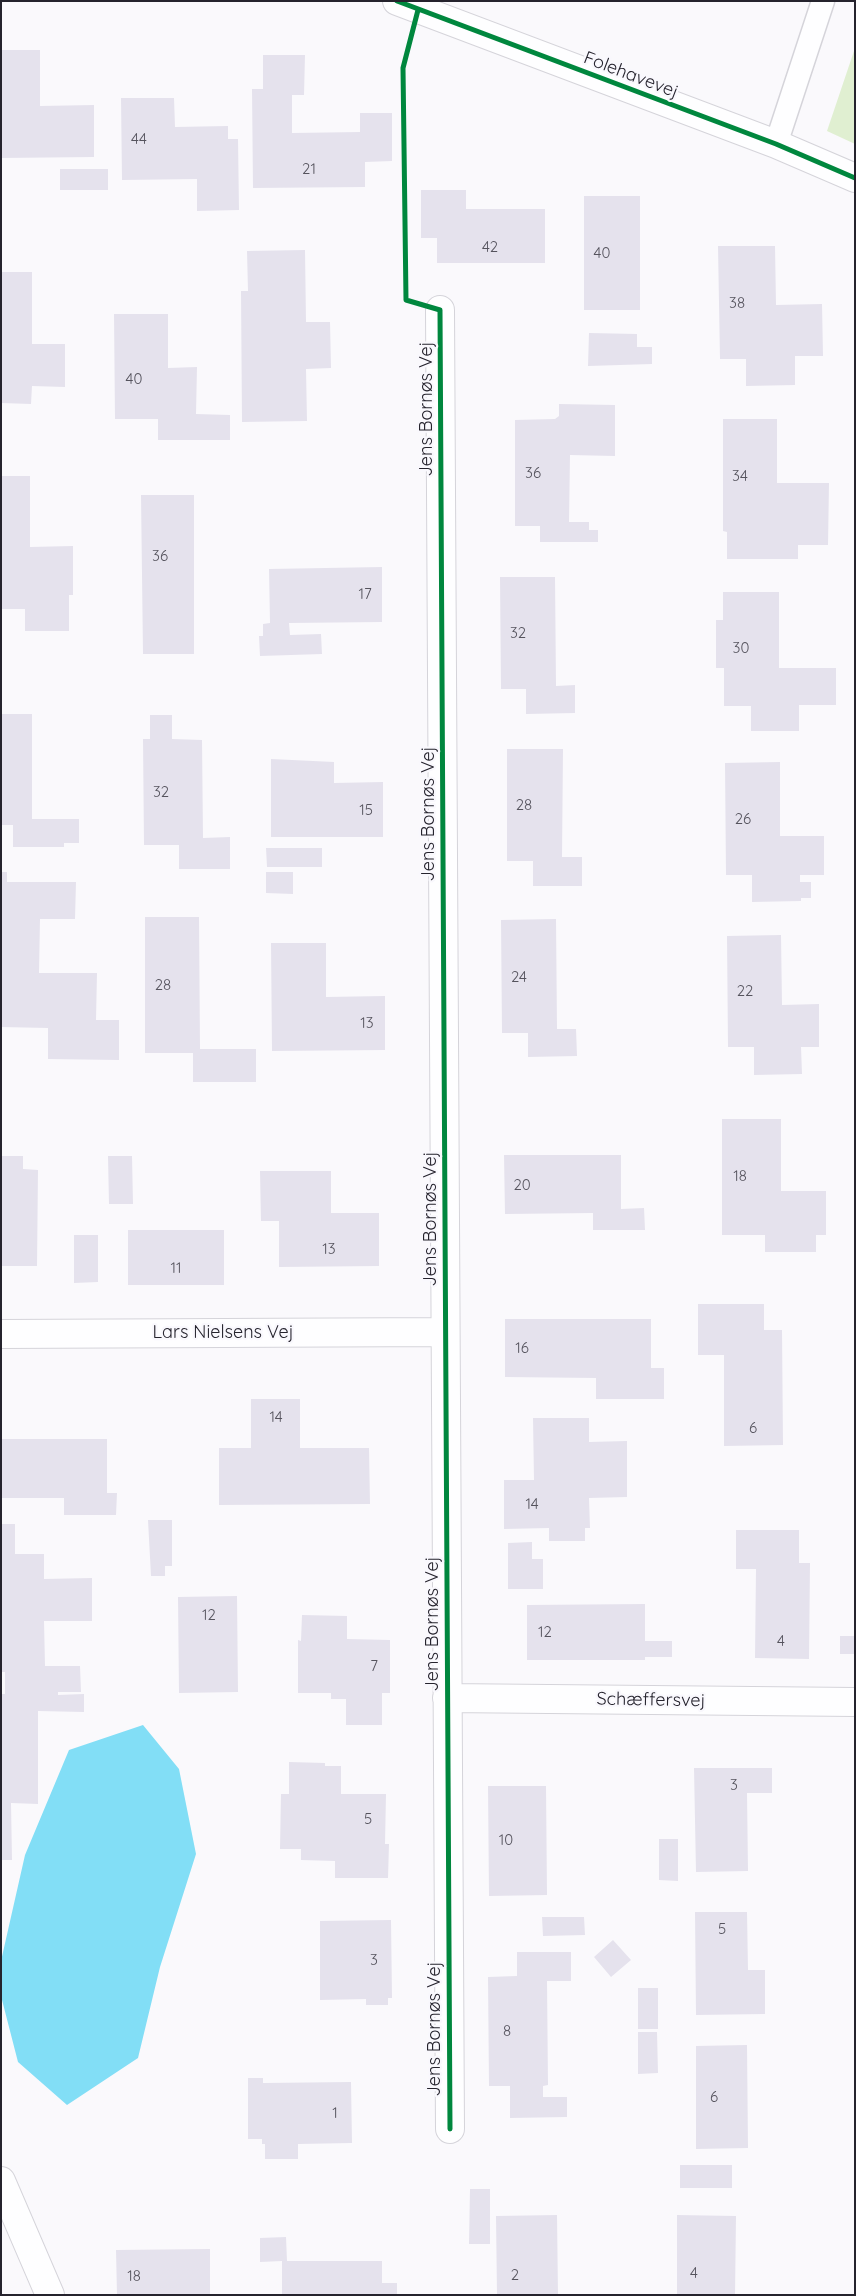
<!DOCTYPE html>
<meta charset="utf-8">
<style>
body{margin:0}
#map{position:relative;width:856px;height:2296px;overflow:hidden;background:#faf9fc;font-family:Quicksand,sans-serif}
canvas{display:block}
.frame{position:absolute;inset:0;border:2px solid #25232d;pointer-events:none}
</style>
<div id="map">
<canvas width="856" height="2296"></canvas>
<div class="frame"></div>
</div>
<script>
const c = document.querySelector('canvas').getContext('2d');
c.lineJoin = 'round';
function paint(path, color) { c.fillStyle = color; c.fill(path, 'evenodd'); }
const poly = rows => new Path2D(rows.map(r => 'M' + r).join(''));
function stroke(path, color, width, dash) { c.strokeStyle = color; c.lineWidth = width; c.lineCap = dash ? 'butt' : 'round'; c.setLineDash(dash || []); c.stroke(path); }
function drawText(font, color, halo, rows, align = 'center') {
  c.font = font + ' Quicksand,sans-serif'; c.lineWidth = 4.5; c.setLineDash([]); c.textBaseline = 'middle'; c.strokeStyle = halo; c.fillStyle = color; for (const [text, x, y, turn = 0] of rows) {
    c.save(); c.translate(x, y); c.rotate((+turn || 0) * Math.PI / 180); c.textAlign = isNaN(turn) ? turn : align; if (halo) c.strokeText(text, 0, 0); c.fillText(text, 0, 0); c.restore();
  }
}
paint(poly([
 [855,48,855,144,827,131]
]), '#e0efd1');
paint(poly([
 [143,1725,179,1769,196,1854,160,1967,138,2058,67,2105,18,2062,1,1996,1,1961,25,1855,69,1750]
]), '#82def6');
paint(poly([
 [1,50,40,50,40,106,94,105,94,157,1,158],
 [263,55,305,55,304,95,292,95,292,133,360,132,360,113,392,113,392,161,365,162,365,187,253,188,252,89,263,89],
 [121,98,174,98,175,127,228,126,228,139,238,139,239,210,197,211,197,179,122,180],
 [60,169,108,169,108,190,60,190],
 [421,190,466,190,466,209,545,209,545,263,437,263,437,238,421,238],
 [584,196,640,196,640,310,584,310],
 [718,246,775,246,776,305,822,304,823,356,795,356,795,385,746,386,746,359,720,359],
 [305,250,306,322,330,322,331,368,306,369,307,421,242,422,241,291,248,291,247,251],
 [1,272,32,272,32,344,65,344,65,387,32,386,31,404,1,403],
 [114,314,168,314,168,368,197,367,196,414,230,415,230,440,158,440,158,419,115,419],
 [589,333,637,334,637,347,652,347,652,364,588,366],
 [559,404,615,405,615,456,570,455,569,522,589,522,589,530,598,530,598,542,540,542,540,526,515,526,515,420,555,419,559,416],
 [723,419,777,419,777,483,829,483,828,545,798,545,798,559,727,559,727,532,723,531],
 [1,476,30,476,30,547,73,546,73,595,69,595,69,631,25,631,25,609,1,609],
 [141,495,194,495,194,654,143,654],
 [382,567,382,622,289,623,290,635,321,634,322,654,260,656,259,636,263,636,263,624,270,623,269,569],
 [500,577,555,577,556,686,575,685,575,713,526,714,526,689,501,689],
 [723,592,779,592,779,668,836,668,836,705,799,705,799,731,751,731,751,706,724,706,724,668,716,668,716,620,723,620],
 [1,714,32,714,32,819,79,819,79,843,64,843,64,847,13,847,13,825,1,825],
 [150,715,172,715,172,739,202,740,203,838,230,837,230,869,179,869,179,845,144,845,143,739,150,739],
 [507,749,563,749,562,857,582,857,582,886,533,886,533,861,507,861],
 [271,759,334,762,334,783,383,782,383,837,271,837],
 [780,762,780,836,824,836,824,875,800,875,800,882,811,882,811,898,801,898,801,901,752,902,752,875,726,875,725,763],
 [266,848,322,848,322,867,267,867],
 [1,872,7,872,7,882,76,882,75,919,40,919,39,973,97,973,96,1020,119,1020,119,1060,48,1059,48,1028,1,1027],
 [266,872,293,872,293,894,266,893],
 [145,917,199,917,200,1049,256,1049,256,1082,193,1082,193,1053,145,1053],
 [556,919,557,1029,576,1029,577,1056,528,1057,528,1033,502,1033,501,920],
 [781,935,782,1005,819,1004,819,1047,801,1047,802,1074,754,1075,754,1047,728,1047,727,936],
 [271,943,326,943,326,997,385,996,385,1050,272,1051],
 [722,1119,781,1119,781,1191,826,1191,826,1235,816,1235,816,1252,765,1252,765,1235,722,1235],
 [504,1155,621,1155,621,1209,644,1208,645,1230,593,1230,593,1213,505,1214],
 [1,1156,23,1156,23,1169,38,1170,37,1266,1,1266],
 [108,1156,132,1156,133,1204,109,1204],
 [260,1171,331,1171,331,1213,379,1213,379,1266,279,1267,279,1221,261,1221],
 [128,1230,224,1230,224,1285,128,1285],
 [74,1235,98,1235,98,1282,74,1283],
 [698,1304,764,1304,764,1330,782,1330,783,1445,724,1446,724,1355,698,1355],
 [505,1319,651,1319,651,1368,664,1368,664,1399,596,1399,596,1378,505,1377],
 [251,1399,300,1399,300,1448,369,1448,370,1504,219,1505,219,1448,251,1448],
 [533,1418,589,1418,589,1442,627,1441,627,1497,589,1498,590,1528,585,1528,585,1541,549,1541,549,1528,504,1529,504,1480,534,1480],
 [1,1439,107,1439,107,1493,117,1493,116,1515,64,1515,64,1498,1,1498],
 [148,1520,172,1520,172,1566,165,1566,165,1576,151,1576],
 [1,1524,15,1524,15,1554,44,1554,44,1579,92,1578,92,1621,44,1621,45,1666,80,1666,81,1692,58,1692,58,1695,84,1694,84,1712,38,1711,38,1804,11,1803,12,1860,1,1860,1,1694,5,1694,5,1672,1,1672],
 [736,1530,799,1530,799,1563,810,1563,809,1659,755,1658,756,1569,736,1569],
 [532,1542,532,1559,543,1559,543,1589,508,1589,508,1543],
 [237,1596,238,1692,179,1693,178,1597],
 [645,1604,645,1641,672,1641,672,1657,645,1657,645,1660,527,1660,527,1605],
 [302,1615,347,1616,347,1639,390,1640,390,1693,382,1693,382,1725,346,1725,346,1699,331,1699,331,1693,298,1693,298,1640,301,1641],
 [840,1636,855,1636,855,1654,840,1654],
 [289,1762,325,1763,325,1766,341,1766,341,1794,386,1794,385,1844,389,1844,388,1878,335,1878,335,1861,301,1860,301,1849,280,1849,281,1794,289,1794],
 [694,1768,772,1768,772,1793,747,1793,748,1871,696,1872],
 [488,1786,546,1786,547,1895,489,1896],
 [659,1839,678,1839,678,1881,659,1880],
 [695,1912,747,1912,748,1970,765,1970,765,2014,696,2015],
 [542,1917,584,1917,585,1935,543,1936],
 [391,1920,392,1998,388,1998,388,2005,366,2005,366,1999,320,2000,320,1921],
 [613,1940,631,1960,611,1977,594,1957],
 [517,1952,571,1952,571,1981,547,1981,548,2085,543,2086,543,2097,567,2097,567,2117,510,2118,510,2086,489,2086,488,1977,517,1976],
 [638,1988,658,1988,658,2029,638,2029],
 [638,2032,657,2032,658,2073,638,2074],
 [747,2045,748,2148,696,2149,696,2046],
 [248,2078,263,2078,263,2083,351,2082,352,2143,298,2144,298,2159,265,2159,265,2144,262,2144,262,2139,248,2139],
 [680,2165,732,2165,732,2188,680,2188],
 [470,2189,490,2189,490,2244,469,2244],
 [557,2215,558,2295,497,2295,496,2216],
 [677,2215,736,2216,735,2295,677,2295],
 [286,2237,287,2261,382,2261,382,2283,397,2283,397,2295,282,2295,282,2261,260,2262,260,2238],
 [210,2249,210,2295,117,2295,116,2250]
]), '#e5e2ed');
const lane = poly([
 [776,144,823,1]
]);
const street = poly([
 [397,1,776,144,855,178],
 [440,310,450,2129],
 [1,1334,445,1332],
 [447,1698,855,1702],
 [1,2181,50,2295]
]);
stroke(lane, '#d5d4da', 25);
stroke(street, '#d5d4da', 30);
stroke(lane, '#fefeff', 22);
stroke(street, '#fefeff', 28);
stroke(poly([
 [397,1,776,144,855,178],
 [418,10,403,68,406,300,440,310,450,2129]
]), '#00873e', 5);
drawText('15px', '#55535d', null, [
 ["44",139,139],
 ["21",309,169],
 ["42",490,247],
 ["40",602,253],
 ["38",737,303],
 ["40",134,379],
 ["36",533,473],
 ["34",740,476],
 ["36",160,556],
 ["17",365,594],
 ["32",518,633],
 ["30",741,648],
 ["32",161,792],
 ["28",524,805],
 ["15",366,810],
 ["26",743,819],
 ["24",519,977],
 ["28",163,985],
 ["22",745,991],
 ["13",367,1023],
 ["18",740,1176],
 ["20",522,1185],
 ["13",329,1249],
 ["11",176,1268],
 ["16",522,1348],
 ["14",276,1417],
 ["6",753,1428],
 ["14",532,1504],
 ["12",209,1615],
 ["12",545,1632],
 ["4",781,1641],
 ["7",374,1666],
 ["3",734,1785],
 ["5",368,1819],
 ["10",506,1840],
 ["5",722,1929],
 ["3",374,1960],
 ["8",507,2031],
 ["6",714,2097],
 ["1",335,2113],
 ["4",694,2273],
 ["2",515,2275],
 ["18",134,2276]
]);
drawText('18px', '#25232d', '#f9f8fd', [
 ["Folehavevej",631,75,21],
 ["Jens Bornøs Vej",427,409,-90],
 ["Jens Bornøs Vej",429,814,-90],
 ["Jens Bornøs Vej",431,1219,-90],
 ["Lars Nielsens Vej",223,1333],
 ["Jens Bornøs Vej",433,1624,-90],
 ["Schæffersvej",651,1700,1],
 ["Jens Bornøs Vej",435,2029,-90]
]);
</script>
